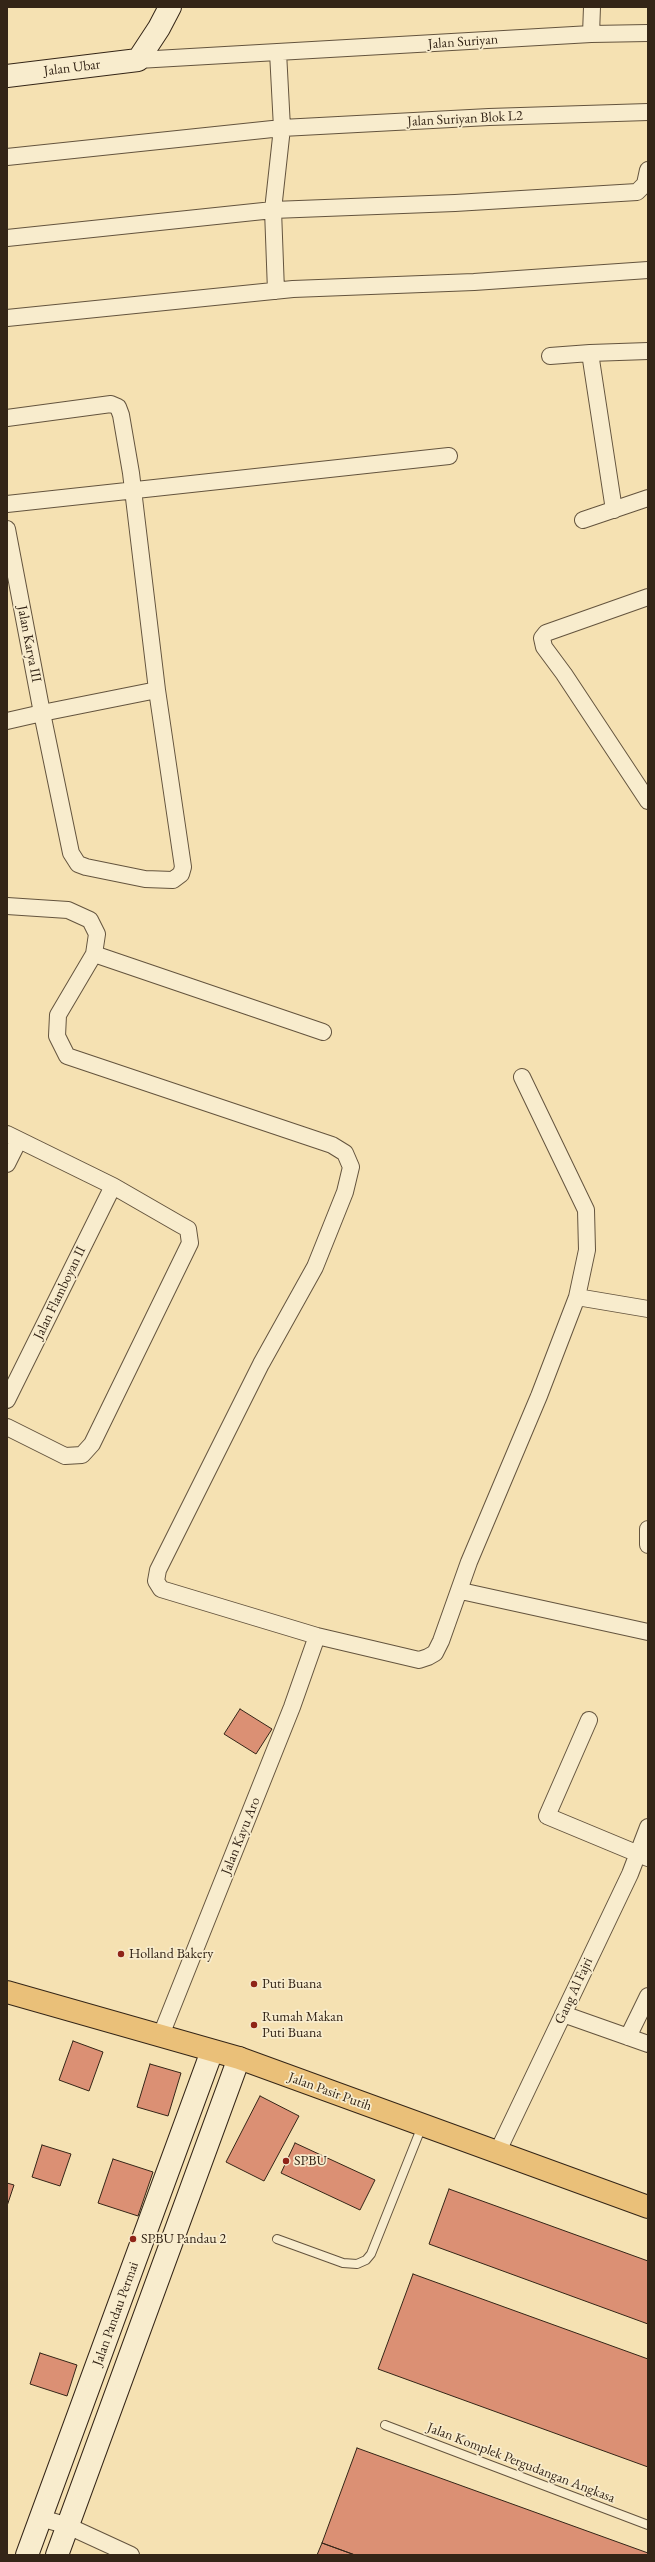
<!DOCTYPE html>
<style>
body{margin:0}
#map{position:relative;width:655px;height:2562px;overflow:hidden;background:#f5e1b2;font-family:"EB Garamond",serif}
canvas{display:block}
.frame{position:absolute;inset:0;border:8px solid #342517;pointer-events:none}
</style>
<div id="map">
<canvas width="655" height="2562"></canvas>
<div class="frame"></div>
</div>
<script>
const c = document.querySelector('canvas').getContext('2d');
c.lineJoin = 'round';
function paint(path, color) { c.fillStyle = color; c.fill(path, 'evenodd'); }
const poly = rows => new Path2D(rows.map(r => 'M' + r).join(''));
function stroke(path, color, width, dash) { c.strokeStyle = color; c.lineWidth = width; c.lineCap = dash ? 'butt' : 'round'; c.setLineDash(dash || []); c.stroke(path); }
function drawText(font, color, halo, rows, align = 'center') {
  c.font = font + ' "EB Garamond",serif'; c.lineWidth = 3.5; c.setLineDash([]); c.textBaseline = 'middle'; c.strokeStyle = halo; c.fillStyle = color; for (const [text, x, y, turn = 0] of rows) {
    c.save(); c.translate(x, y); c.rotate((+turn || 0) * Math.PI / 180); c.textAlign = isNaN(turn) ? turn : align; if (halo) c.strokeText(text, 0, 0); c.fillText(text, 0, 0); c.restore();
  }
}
const building = poly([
 [240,1709,272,1729,256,1754,224,1734,240,1709],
 [73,2041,103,2052,89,2091,59,2080,73,2041],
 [150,2064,181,2073,168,2116,137,2107,150,2064],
 [260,2096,299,2116,264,2181,226,2162,260,2096],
 [295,2143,375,2180,360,2210,281,2173,295,2143],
 [42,2145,71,2154,60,2186,32,2177,42,2145],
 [113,2159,153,2172,138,2216,98,2203,113,2159],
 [7,2183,14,2185,7,2206,7,2183],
 [449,2189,648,2261,648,2324,429,2244,449,2189],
 [413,2274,648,2359,648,2467,378,2369,413,2274],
 [40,2353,77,2365,67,2396,30,2384,40,2353],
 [357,2448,648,2553,648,2555,355,2555,322,2543,357,2448],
 [322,2543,355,2555,317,2555,322,2543]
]);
paint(building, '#db9074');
stroke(building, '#342517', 1);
const lane = poly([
 [277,2239,343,2263,357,2264,366,2260,371,2254,422,2126],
 [385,2425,648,2525]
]);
const street = poly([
 [591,34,592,7],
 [138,60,591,34,648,33],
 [7,157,282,128,489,117,648,112],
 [7,238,273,210,455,203,637,192,645,184,648,170],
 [276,291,273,210,282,128,278,52],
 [7,318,293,289,474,282,648,270],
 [590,353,648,351],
 [550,356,590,353,614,510],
 [7,418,111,404,118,407,121,415,131,473,157,690],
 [7,504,449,456],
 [583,520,648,498],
 [7,529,42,713,71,853,78,864,86,867,145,879,173,880,181,874,183,867,157,690,42,713,7,721],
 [648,597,546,633,542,638,544,647,564,674,648,801],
 [7,906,68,910,90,920,97,934,94,954,58,1015,57,1036,67,1056,332,1145,345,1153,351,1167,345,1192,315,1267,261,1364,158,1570,156,1581,161,1589,317,1636,419,1660,428,1657,435,1653,441,1641,469,1562,539,1396,577,1297,648,1309],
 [94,954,323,1032],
 [522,1077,586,1210,587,1250,577,1297],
 [7,1134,113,1186,179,1224,188,1229,190,1243,92,1444,82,1455,65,1456,7,1427],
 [7,1164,19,1140],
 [7,1400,113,1186],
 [648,1529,648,1545],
 [461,1591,648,1632],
 [589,1720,547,1816,648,1858],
 [563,2014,648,2044],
 [161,2035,292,1707,317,1636],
 [628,2037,648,1996],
 [497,2153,630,1874,648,1827],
 [41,2518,68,2526,131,2555]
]);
const secondary = poly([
 [7,76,138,60,159,28,170,7],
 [27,2555,212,2051],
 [57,2555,239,2058]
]);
const highway = poly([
 [7,1992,239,2058,648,2207]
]);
stroke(lane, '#64543e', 10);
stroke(street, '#64543e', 18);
stroke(secondary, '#342517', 24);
stroke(highway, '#342517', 24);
stroke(lane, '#f8eccd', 8);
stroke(street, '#f8eccd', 16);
stroke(secondary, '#f8eccd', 22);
stroke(highway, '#eac079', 22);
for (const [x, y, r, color] of [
 [121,1954,4,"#8f2418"],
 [254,1984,4,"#8f2418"],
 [254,2025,4,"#8f2418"],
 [286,2161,4,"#8f2418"],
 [133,2239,4,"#8f2418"]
]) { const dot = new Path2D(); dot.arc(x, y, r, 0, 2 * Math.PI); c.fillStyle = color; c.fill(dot); stroke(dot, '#f8eccd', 1.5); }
drawText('14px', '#342517', '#f8eccd', [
 ["Jalan Suriyan",463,42,-4],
 ["Jalan Ubar",72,68,-7],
 ["Jalan Suriyan Blok L2",465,119,-3],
 ["Jalan Karya III",29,644,79],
 ["Jalan Flamboyan II",60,1293,-64],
 ["Jalan Kayu Aro",241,1836,-68],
 ["Gang Al Fajri",574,1991,-65],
 ["Jalan Pasir Putih",330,2092,20],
 ["Jalan Pandau Permai",116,2314,-70],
 ["Jalan Komplek Pergudangan Angkasa",521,2463,21]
]);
drawText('14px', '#342517', '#f8eccd', [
 ["Holland Bakery",129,1954],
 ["Puti Buana",262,1984],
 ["Rumah Makan",262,2017],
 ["Puti Buana",262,2033],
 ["SPBU",294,2161],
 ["SPBU Pandau 2",141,2239]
], 'left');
</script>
